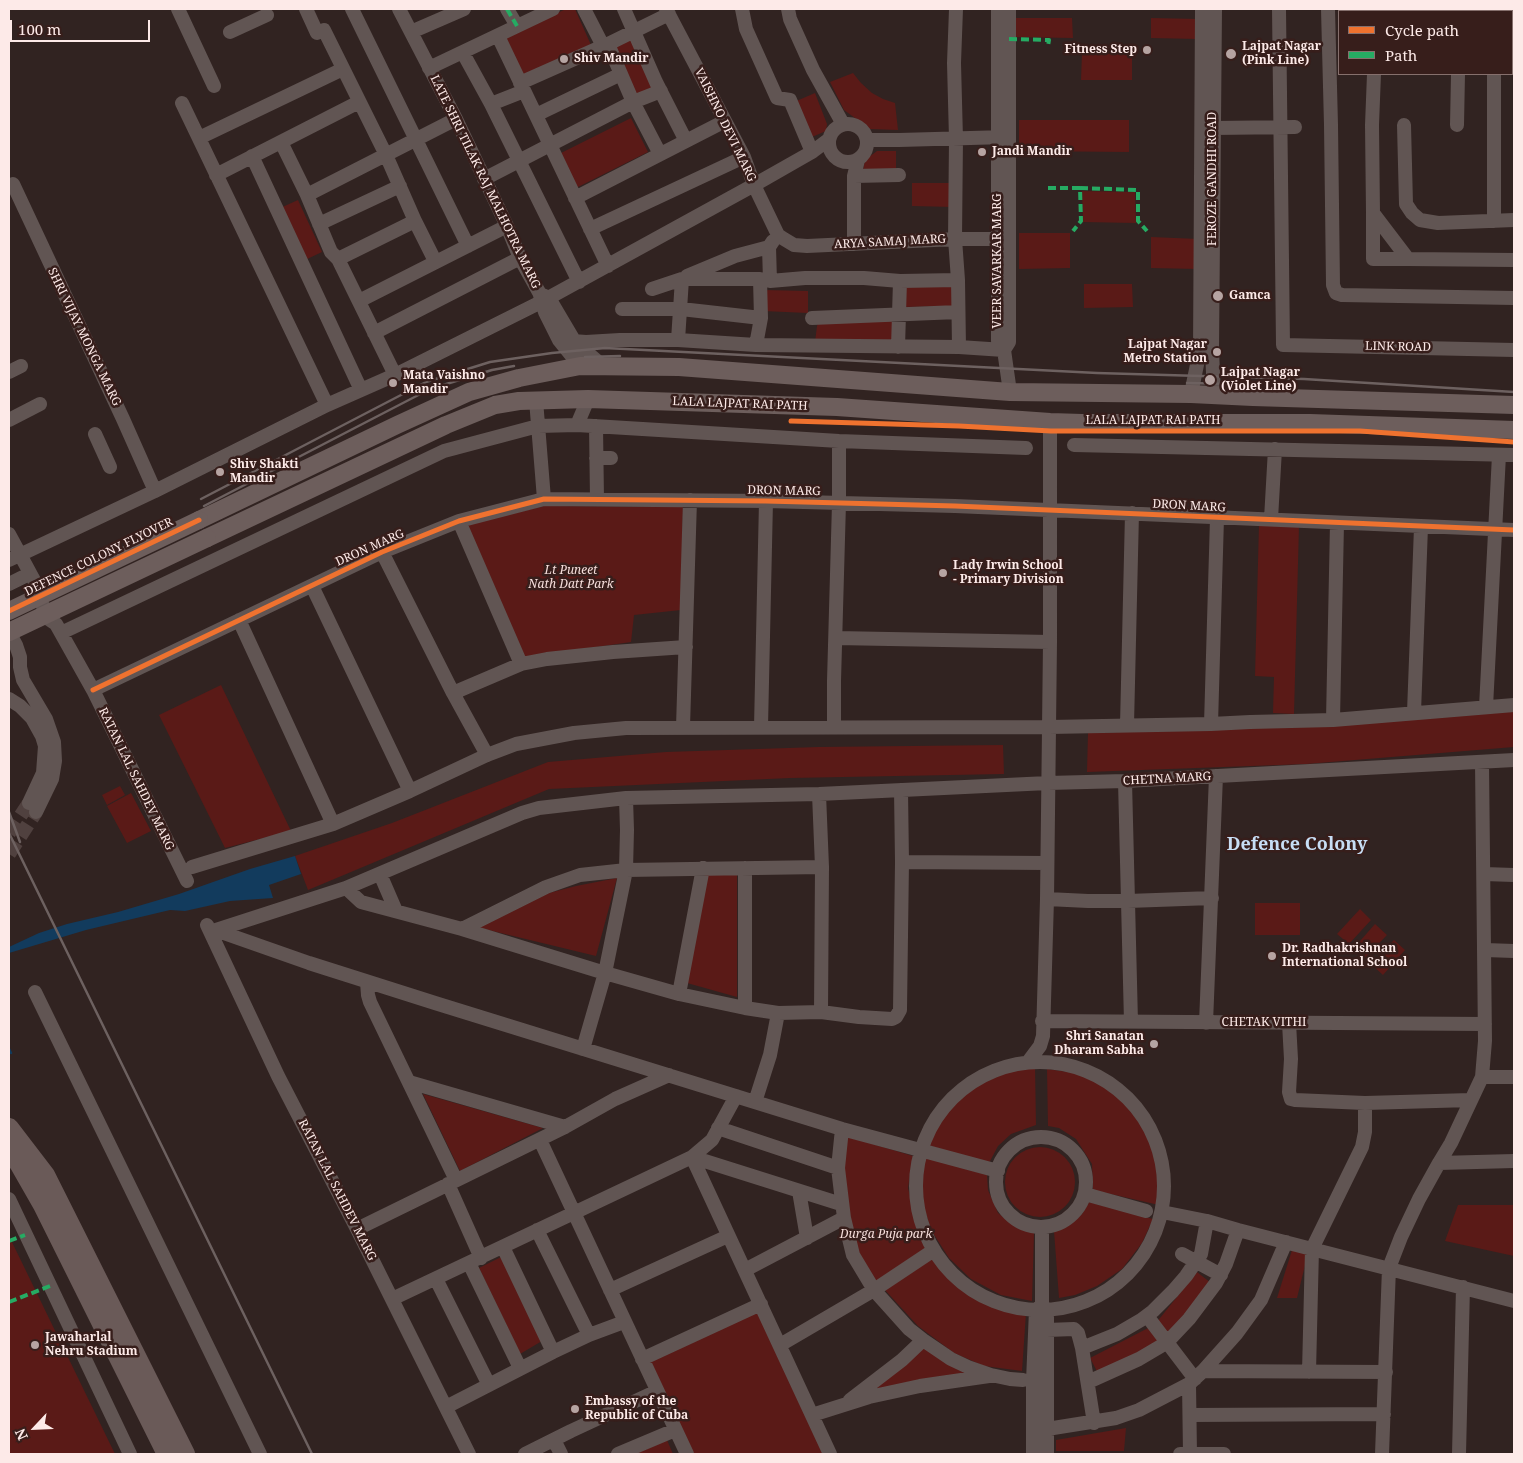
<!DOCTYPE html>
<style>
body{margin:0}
#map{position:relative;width:1523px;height:1463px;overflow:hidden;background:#312321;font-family:"Noto Serif",serif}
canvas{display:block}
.frame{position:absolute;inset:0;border:10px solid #fdeae8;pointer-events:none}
.legend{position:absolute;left:1338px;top:10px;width:175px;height:65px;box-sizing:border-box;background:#371e1b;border:1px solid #86706d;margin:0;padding:6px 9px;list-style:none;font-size:15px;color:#fdeae8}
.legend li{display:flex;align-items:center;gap:10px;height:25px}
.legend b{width:25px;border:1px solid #86706d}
.north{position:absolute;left:10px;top:1403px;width:50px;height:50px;-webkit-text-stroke:4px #371e1b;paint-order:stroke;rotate:245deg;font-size:14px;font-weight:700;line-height:20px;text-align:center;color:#fdeae8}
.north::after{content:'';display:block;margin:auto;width:18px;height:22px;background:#fdeae8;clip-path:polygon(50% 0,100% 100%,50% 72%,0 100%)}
.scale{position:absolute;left:10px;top:20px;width:140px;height:22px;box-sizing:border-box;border:2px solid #fdeae8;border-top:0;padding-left:6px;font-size:15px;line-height:18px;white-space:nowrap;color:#fdeae8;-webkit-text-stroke:4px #371e1b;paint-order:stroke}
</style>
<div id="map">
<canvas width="1523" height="1463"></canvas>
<div class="frame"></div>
<ul class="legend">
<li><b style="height:6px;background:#ef722f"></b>Cycle path</li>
<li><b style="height:6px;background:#26ab63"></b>Path</li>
</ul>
<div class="north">N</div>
<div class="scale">100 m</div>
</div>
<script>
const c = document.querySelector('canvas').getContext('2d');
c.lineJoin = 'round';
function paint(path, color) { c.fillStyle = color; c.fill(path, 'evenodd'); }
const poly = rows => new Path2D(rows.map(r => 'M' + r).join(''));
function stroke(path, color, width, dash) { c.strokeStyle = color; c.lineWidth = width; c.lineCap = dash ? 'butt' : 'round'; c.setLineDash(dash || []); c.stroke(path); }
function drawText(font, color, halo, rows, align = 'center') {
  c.font = font + ' "Noto Serif",serif'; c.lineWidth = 5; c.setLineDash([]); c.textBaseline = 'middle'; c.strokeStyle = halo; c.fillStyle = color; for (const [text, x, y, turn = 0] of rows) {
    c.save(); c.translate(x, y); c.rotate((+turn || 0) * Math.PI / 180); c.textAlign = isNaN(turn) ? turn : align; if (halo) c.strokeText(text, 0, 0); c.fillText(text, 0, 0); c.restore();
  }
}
paint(poly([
 [566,9,575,9,591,45,523,77,504,38],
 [1013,18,1072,18,1073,38,1013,37],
 [1151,18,1199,19,1198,39,1151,38],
 [634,38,654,89,634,97,613,46],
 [1082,53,1132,54,1132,80,1081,80],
 [853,73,861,83,872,93,883,99,895,103,898,130,870,129,844,110,830,82],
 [815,93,827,124,826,131,812,137,794,102],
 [631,118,648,152,576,188,559,154],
 [1019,120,1129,120,1129,152,1019,151],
 [877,151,896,151,896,170,863,170,865,160],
 [912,183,954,183,954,207,912,206],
 [1082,191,1135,192,1136,223,1083,222],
 [298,200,322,252,303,261,278,209],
 [1019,233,1070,233,1070,268,1019,269],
 [1151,237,1199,239,1198,269,1151,268],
 [956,282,958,306,903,307,902,283],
 [1084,284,1132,284,1133,307,1084,308],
 [764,290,808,291,808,313,763,311],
 [890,313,896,342,815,342,817,326,820,319],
 [544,506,683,507,681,610,634,615,631,642,520,658,465,525],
 [1259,524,1299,526,1294,714,1273,713,1274,677,1255,676],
 [221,685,291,831,225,848,159,715],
 [1514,710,1514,747,1306,764,1087,772,1088,733,1332,725],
 [1003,745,1004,774,790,778,549,789,308,890,295,856,392,823,548,762,666,752,819,747],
 [120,786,125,795,107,805,102,795],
 [131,793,151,831,127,843,107,806],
 [737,871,737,997,687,983,706,872],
 [617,878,596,956,476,927,541,895,576,886],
 [1255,903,1300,903,1300,935,1255,935],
 [1360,909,1371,920,1349,944,1337,934],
 [1375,924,1387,935,1364,959,1353,949],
 [1394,940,1405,950,1383,975,1371,964],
 [1035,1065,1036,1125,1011,1134,998,1146,989,1163,927,1145,941,1117,961,1094,985,1078,1025,1066],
 [1047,1069,1075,1073,1103,1085,1128,1105,1146,1131,1156,1155,1160,1189,1159,1205,1093,1190,1092,1164,1076,1139,1059,1128,1048,1126],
 [423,1094,543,1128,460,1171],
 [846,1136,913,1156,908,1188,915,1216,929,1248,875,1284,855,1247,843,1175],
 '1005 1182a35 35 0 1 1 70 0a35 35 0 1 1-70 0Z',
 [925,1157,987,1175,988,1190,998,1213,1016,1227,1034,1233,1032,1301,1001,1295,971,1279,949,1258,931,1230,923,1204,922,1178],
 [1089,1202,1153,1219,1142,1243,1122,1269,1097,1286,1075,1295,1059,1298,1054,1231,1068,1226,1082,1214],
 [1458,1205,1514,1205,1514,1256,1445,1241],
 [9,1236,115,1454,9,1454],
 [1292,1250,1308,1253,1297,1298,1277,1298],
 [501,1257,542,1341,520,1354,479,1268],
 [932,1257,958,1286,991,1303,1026,1313,1022,1371,984,1366,954,1353,918,1326,885,1290],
 [1197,1272,1211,1283,1170,1335,1156,1323],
 [757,1310,825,1454,693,1454,648,1362],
 [1152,1326,1161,1344,1099,1375,1090,1358],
 [923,1345,974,1374,863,1395],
 [1126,1428,1124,1451,1056,1451,1056,1440],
 [667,1440,673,1454,635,1454]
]), '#5a1a17');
paint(poly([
 [295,856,301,874,269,885,273,898,230,901,185,911,170,910,86,930,9,953,9,947,39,933,67,924,118,912,179,894,250,869]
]), '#123b5d');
stroke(poly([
 [9,1049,11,1053]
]), '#123b5d', 2.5);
stroke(poly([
 [9,833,29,803],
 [9,854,36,812]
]), '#50413f', 14, [14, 7]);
stroke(poly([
 [178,9,214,86],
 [306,9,317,33],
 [352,9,468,246],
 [399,9,456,119,507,226,520,258,540,294,549,298,575,342,603,366],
 [507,9,517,26],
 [584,9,603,46],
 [624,9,656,82,686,141],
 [666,9,744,157,754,185,778,235,784,239,794,245,807,246,955,239,1009,239],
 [742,9,746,29,777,98,790,100,812,152],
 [788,9,790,19,813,70,843,124],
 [956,9,954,63,956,139,955,239,958,280,959,347],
 [998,9,998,341,1004,350,1010,392],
 [1279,9,1283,345,1514,350],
 [1328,9,1331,125,1333,285,1336,293,1342,295,1514,298],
 [1376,11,1376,9],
 [1459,11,1459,9],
 [1495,11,1495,9],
 [324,30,386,155,415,221],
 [230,32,267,15],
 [411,32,464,9],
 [498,36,608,266],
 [608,44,633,102,660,154],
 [463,53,491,104,579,282],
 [429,68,553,9],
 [1374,74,1372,125,1373,213,1408,259,1514,260],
 [520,83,608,44,669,14],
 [182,103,327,405],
 [491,104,524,91],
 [536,115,621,74],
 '829 143a19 19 0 1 1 38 0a19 19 0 1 1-38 0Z',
 [1404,125,1406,204,1412,213,1420,220,1438,223,1514,220],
 [1457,125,1458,74],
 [1214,128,1295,127],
 [199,138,343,69],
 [867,140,899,140,1006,137],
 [281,142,307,195,456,119],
 [252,156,361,390],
 [216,175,359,102],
 [854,176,899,175],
 [484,179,633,102,661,91],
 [13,184,123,419,155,491],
 [307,195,331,252,338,259],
 [575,198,725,121],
 [1373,213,1373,259,1408,259],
 [1494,221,1494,74],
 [319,224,400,186],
 [590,229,744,157],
 [854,244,854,176,858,160],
 [687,276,735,256,769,247],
 [682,279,760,279,770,281,805,278,864,278,900,281],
 [770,281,769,247,773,241],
 [652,289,682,279,678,340],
 [540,295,545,312,559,340,580,366],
 [359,301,507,226],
 [622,309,681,309,761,318],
 [812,318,958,312],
 [374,333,520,258],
 [559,340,586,342,620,340,678,340,756,345,959,347,1004,350],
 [756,345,761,318,760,279],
 [898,347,900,281,958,280],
 [1004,350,1009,342,1009,9],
 [9,372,21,366],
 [395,375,338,259,415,221,435,261],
 [1191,394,1200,350,1202,9],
 [1214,396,1212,350,1215,9],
 [536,400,544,499],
 [9,420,40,404],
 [577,425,588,399],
 [596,426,597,499],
 [95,434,110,467],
 [1074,445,1514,455],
 [596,458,611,458],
 [1271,519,1275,449],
 [9,534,36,584,35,590,50,620,56,624,93,690,187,881],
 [382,552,453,693,487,755],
 [9,560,155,491,327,405,395,375,541,302,754,185,812,152,828,140],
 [9,584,29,574],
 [312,586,410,791],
 [239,620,333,824],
 [9,632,16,645,20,657,20,667,23,680,46,719,54,742,55,761,52,779,36,812],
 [61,633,444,451,538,426,577,425,839,441,1026,448],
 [836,638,1050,642],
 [521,664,547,659,613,652,686,647],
 [93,690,382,552,459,521,544,499,766,501,955,506,1514,530],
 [453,693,521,664,459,521],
 [9,699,20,706,32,718,42,736,45,746,43,773,29,803],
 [1486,707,1499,455],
 [1414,712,1421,527],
 [1333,720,1337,523],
 [1211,724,1217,518],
 [1127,725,1132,513],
 [683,727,690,500],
 [761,727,766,501],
 [834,727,834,681,839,503,839,441],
 [1125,781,1131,1022],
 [819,794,822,867,821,1012],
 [902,862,1047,863],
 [192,867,333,824,410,791,487,755,516,744,574,733,626,728,1049,727,1211,724,1250,722,1333,720,1514,705],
 [745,868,745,1008],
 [380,874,396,911],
 [1484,874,1514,875],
 [346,888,361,902,462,929,605,973,679,994,745,1008,778,1013,821,1012,859,1017,892,1019,896,1017,900,1010,902,862,901,790],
 [1047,899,1088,901,1128,901,1212,898],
 [207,925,278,1076,357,1229,469,1454],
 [462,929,546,887,580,875,626,870,822,867],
 [215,930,309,963,435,1003,842,1129,998,1171],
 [213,931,346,888,522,813,539,808,626,798,819,794,1048,783,1125,781,1514,760],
 [1485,950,1514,951],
 [367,982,368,995,370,1002,456,1180],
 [35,992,260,1454],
 [679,994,703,868],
 [1042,1021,1485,1024],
 [1206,1023,1216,776],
 [1289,1023,1291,1059,1289,1092,1291,1099,1295,1100,1365,1103,1471,1100],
 [583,1049,605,973,626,870,627,830,626,798],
 [1028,1062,1040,1046,1043,1036,1047,899,1050,642,1050,422],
 '916 1186a124 124 0 1 1 248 0a124 124 0 1 1-248 0Z',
 [1482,1077,1514,1077],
 [409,1082,565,1127],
 [755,1102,770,1055,778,1013],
 [718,1128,838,1168],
 [842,1129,838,1168,844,1218,853,1255,874,1290,909,1329,923,1340,951,1359,968,1367,991,1375,1010,1379,1023,1380],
 '996 1182a45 45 0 1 1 90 0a45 45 0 1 1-90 0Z',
 [540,1140,687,1454],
 [692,1157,830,1454],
 [692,1157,841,1204],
 [1439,1163,1451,1143,1482,1077,1485,1041,1482,763],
 [448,1184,481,1258],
 [799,1191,807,1238],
 [1085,1194,1146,1211],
 [9,1199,130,1454],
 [1162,1212,1207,1221,1238,1230,1514,1301],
 [1042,1227,1042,1305,1047,1310,1047,1454],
 [357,1229,565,1127,615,1099,669,1075],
 [537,1230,589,1335],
 [503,1247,553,1352],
 [1182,1254,1221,1275],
 [469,1263,520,1368],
 [745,1270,844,1218],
 [436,1279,489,1385],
 [610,1290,728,1236],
 [392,1299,692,1157,712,1140,736,1096],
 [1147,1316,1195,1379],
 [1047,1330,1074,1329,1078,1333,1082,1348,1094,1423],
 [780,1345,874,1290,934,1250],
 [1082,1348,1117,1334,1141,1320,1153,1311,1173,1291,1186,1276,1201,1254,1207,1221],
 [642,1359,761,1304],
 [1203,1371,1386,1372],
 [1309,1372,1312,1249,1362,1147,1365,1132,1365,1103],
 [1088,1382,1139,1359,1161,1346,1172,1337,1189,1319,1216,1283,1226,1264,1238,1230],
 [1189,1384,1190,1454],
 [850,1400,902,1360,923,1340],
 [446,1407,553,1352,589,1335,624,1322],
 [812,1415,869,1397,920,1386,989,1376],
 [1190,1415,1384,1414],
 [1047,1429,1116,1418,1139,1410,1189,1384,1203,1371,1237,1333,1261,1300,1286,1242],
 [554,1440,561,1454],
 [525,1454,571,1431,657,1391],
 [618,1454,675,1430],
 [1033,1454,1033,1381,1036,1310,1042,1305],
 [1180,1454,1224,1454],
 [1382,1454,1389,1268,1401,1237,1419,1199,1439,1163,1514,1161],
 [1459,1454,1463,1287]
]), '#615553', 14);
stroke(poly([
 [199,520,397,425,469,392,519,378,580,366,679,367,1010,392,1191,394,1253,397,1514,405],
 [207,538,446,425,495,405,519,401,588,399,837,407,1050,422,1082,423,1310,423,1514,430]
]), '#6d5e5c', 18);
stroke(poly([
 [9,1128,45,1175,185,1454],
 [9,1152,19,1163,43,1205,167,1454]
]), '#6a5a58', 20);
stroke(poly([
 [585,357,620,356],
 [1187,383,1237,384],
 [201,499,426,382,490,362,552,353,605,348,1097,373,1304,379,1514,392],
 [204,506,430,389,492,370,514,366],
 [9,812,20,842],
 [9,833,312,1454]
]), '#6d6160', 2.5);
stroke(poly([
 [9,611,199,520],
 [9,632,207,538]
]), '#6d5e5c', 18);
stroke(poly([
 [507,9,517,26],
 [1009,39,1049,40,1048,46],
 [1048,188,1080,188,1081,221,1073,231],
 [1080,188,1138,190,1138,221,1147,231],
 [9,1241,25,1235],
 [9,1302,50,1286]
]), '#26ab63', 4, [8, 4]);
stroke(poly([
 [791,421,959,426,1051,431,1360,431,1514,442],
 [9,611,199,520],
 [93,690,382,552,459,521,544,499,766,501,955,506,1514,530]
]), '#ef722f', 5);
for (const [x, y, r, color] of [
 [1147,50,5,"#b6a4a2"],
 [1231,54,6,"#b6a4a2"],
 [564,59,5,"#b6a4a2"],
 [982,152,5,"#b6a4a2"],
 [1218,296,6,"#b6a4a2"],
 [1217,352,5,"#b6a4a2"],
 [1210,380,6,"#b6a4a2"],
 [393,383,5,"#b6a4a2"],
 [220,472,5,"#b6a4a2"],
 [943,573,5,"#b6a4a2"],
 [1272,956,5,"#b6a4a2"],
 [1154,1044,5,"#b6a4a2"],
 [35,1345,5,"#b6a4a2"],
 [575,1409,5,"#b6a4a2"]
]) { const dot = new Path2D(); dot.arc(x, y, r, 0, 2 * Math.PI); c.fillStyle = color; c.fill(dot); stroke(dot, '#371e1b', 2); }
drawText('bold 12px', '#fdeae8', '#371e1b', [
 ["Lajpat Nagar",1242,47],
 ["(Pink Line)",1242,61],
 ["Fitness Step",1137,50,"right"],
 ["Shiv Mandir",574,59],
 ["Jandi Mandir",992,152],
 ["Gamca",1229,296],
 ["Lajpat Nagar",1207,345,"right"],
 ["Metro Station",1207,359,"right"],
 ["Lajpat Nagar",1221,373],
 ["(Violet Line)",1221,387],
 ["Mata Vaishno",403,376],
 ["Mandir",403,390],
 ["Shiv Shakti",230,465],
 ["Mandir",230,479],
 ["Lady Irwin School",953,566],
 ["- Primary Division",953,580],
 ["Dr. Radhakrishnan",1282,949],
 ["International School",1282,963],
 ["Shri Sanatan",1144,1037,"right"],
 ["Dharam Sabha",1144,1051,"right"],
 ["Jawaharlal",45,1338],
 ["Nehru Stadium",45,1352],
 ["Embassy of the",585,1402],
 ["Republic of Cuba",585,1416]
], 'left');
drawText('12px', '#fdeae8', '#371e1b', [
 ["VAISHNO DEVI MARG",725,125,64],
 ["FEROZE GANDHI ROAD",1213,179,-90],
 ["LATE SHRI TILAK RAJ MALHOTRA MARG",485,182,64],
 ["ARYA SAMAJ MARG",890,242,-3],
 ["VEER SAVARKAR MARG",998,261,-90],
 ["SHRI VIJAY MONGA MARG",84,337,64],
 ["LINK ROAD",1398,347,1],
 ["LALA LAJPAT RAI PATH",740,404,2],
 ["LALA LAJPAT RAI PATH",1153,421],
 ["DRON MARG",784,491,1],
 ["DRON MARG",1189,506,3],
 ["DRON MARG",370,548,-24],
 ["DEFENCE COLONY FLYOVER",99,557,-26],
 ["RATAN LAL SAHDEV MARG",136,779,64],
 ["CHETNA MARG",1167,779,-3],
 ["CHETAK VITHI",1264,1023],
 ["RATAN LAL SAHDEV MARG",337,1190,63]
]);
drawText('italic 12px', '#f6dedb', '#371e1b', [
 ["Lt Puneet",571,571],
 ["Nath Datt Park",571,585],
 ["Durga Puja park",886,1235]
]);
drawText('bold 18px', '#c7def5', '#371e1b', [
 ["Defence Colony",1297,845]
]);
</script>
